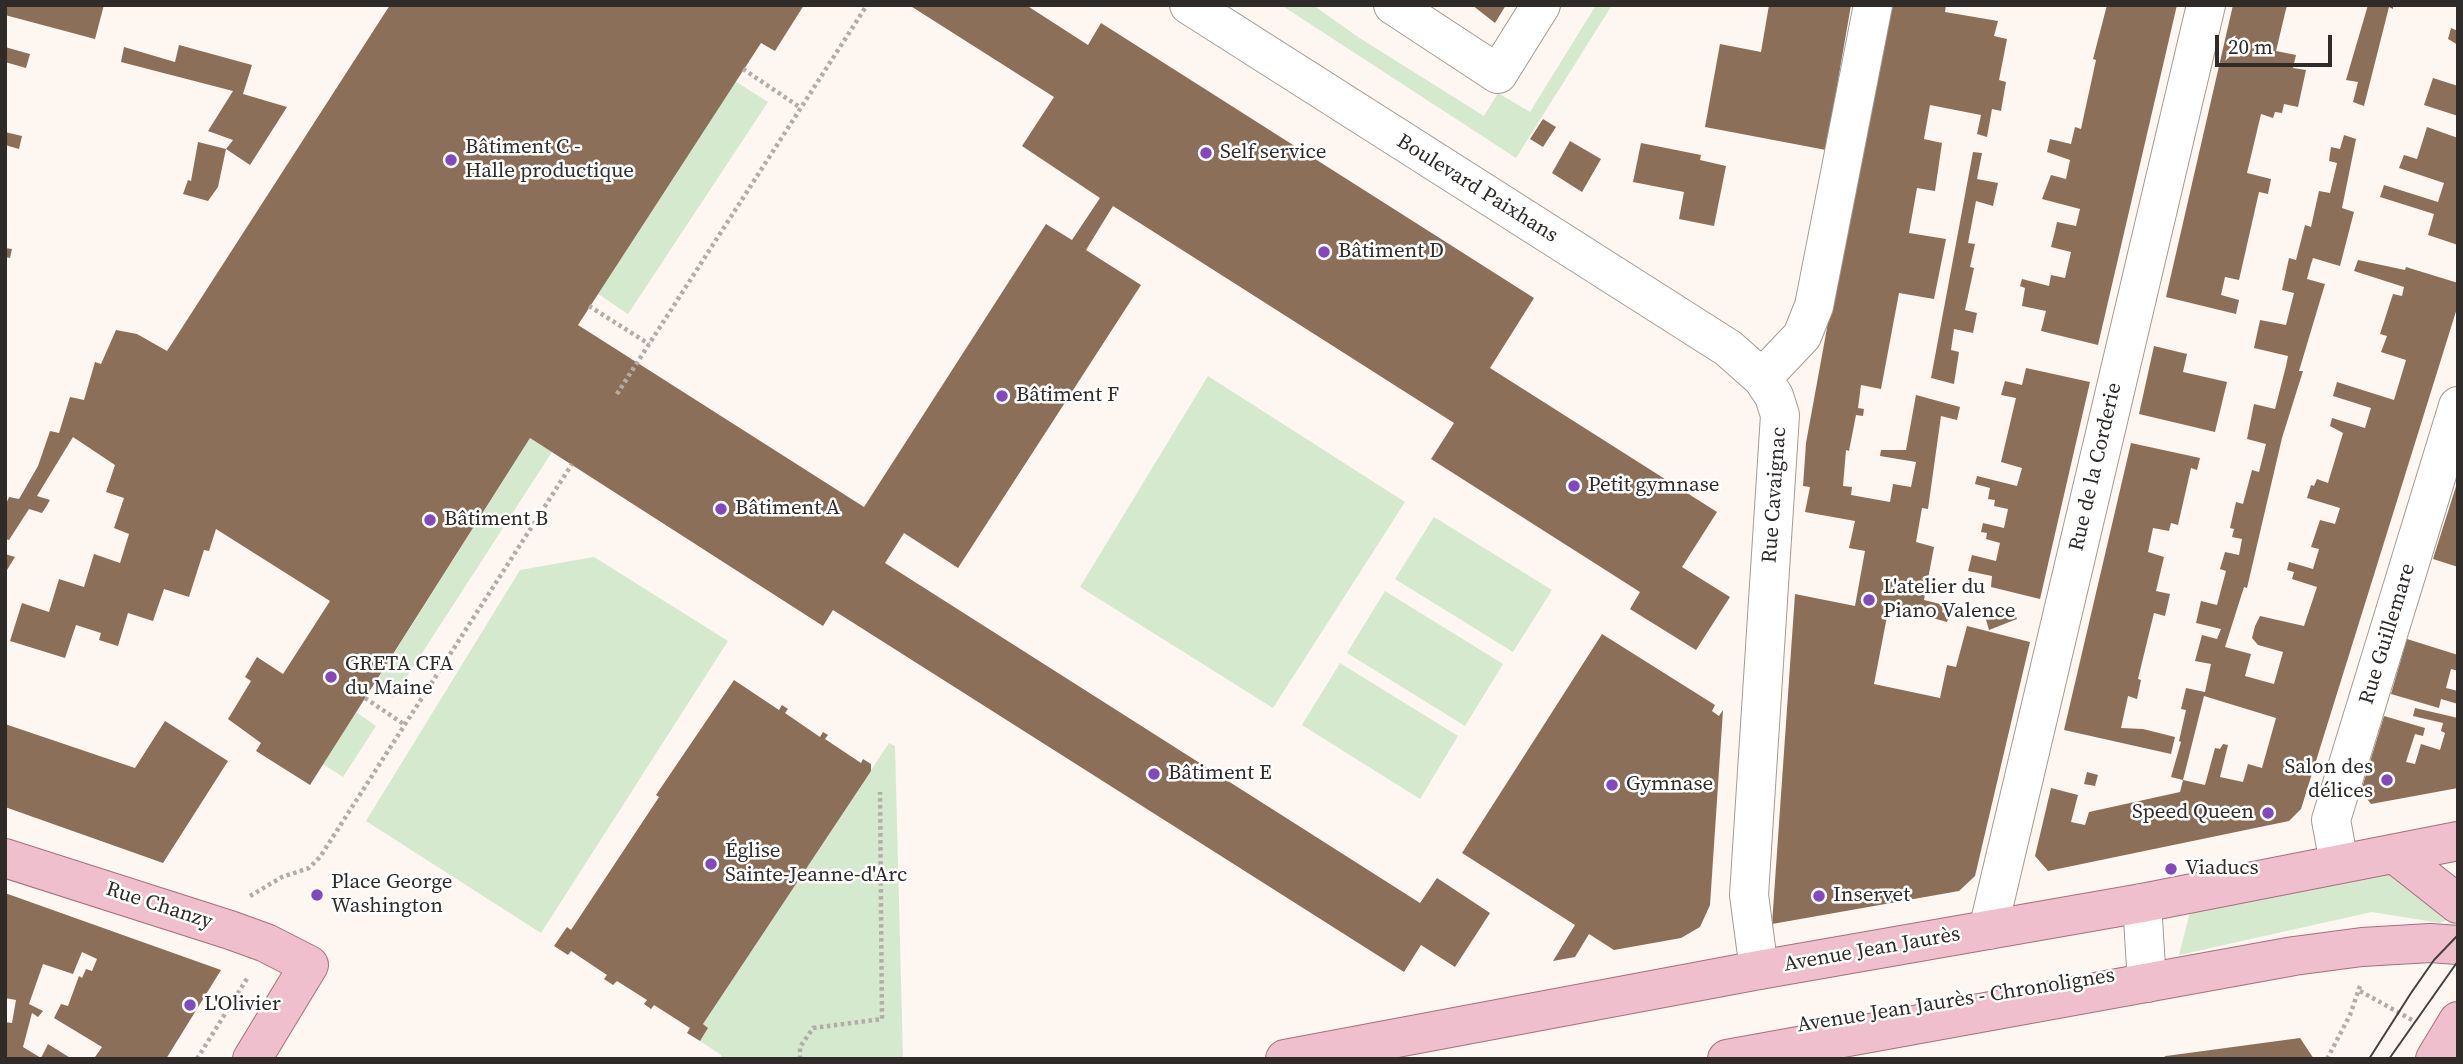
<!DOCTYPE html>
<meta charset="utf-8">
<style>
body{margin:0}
#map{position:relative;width:2463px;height:1064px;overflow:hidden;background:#fef6f0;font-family:"Source Serif 4",serif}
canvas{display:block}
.frame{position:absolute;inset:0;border:7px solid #2f2b29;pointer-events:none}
.scale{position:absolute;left:2215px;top:35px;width:117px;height:32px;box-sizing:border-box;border:4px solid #2f2b29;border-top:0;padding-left:9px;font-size:21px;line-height:24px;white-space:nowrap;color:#2f2b29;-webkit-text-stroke:5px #fff;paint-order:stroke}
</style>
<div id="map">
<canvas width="2463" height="1064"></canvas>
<div class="frame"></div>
<div class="scale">20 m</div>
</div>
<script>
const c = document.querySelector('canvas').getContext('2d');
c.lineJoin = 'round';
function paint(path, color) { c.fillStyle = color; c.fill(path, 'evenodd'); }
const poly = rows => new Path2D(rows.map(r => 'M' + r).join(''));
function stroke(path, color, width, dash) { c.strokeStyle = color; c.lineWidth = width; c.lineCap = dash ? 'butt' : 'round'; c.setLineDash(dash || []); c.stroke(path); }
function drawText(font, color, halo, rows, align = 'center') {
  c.font = font + ' "Source Serif 4",serif'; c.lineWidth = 5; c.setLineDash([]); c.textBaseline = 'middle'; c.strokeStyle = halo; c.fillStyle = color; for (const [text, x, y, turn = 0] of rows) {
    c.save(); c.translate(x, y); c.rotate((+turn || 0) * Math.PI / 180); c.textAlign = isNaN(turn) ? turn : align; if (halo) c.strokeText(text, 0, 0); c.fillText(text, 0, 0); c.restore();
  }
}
paint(poly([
 [1281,5,1313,5,1358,37,1484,116,1498,93,1530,112,1596,5,1612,5,1516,158],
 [735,81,768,102,628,314,598,294],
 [1208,376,1405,502,1273,708,1080,587],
 [530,438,552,452,393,698,374,685],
 [1434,517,1552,590,1513,652,1395,579],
 [594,557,728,641,541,933,366,821,520,570],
 [1385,591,1503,664,1465,726,1347,653],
 [1340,663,1458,736,1420,799,1302,725],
 [356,712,376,726,343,777,323,764],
 [889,743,895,746,903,1059,721,1059,721,1055,700,1041,708,1028,703,1024],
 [2392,873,2446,920,2440,923,2372,912,2179,955,2190,912]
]), '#d4e9ce');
paint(poly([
 [5,5,104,5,95,39,5,15],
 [390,5,804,5,775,51,761,43,578,325,864,507,1046,224,1072,240,1100,198,1022,146,1054,97,909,5,1026,5,1088,45,1101,23,1534,298,1490,368,1717,512,1682,567,1730,597,1696,650,1630,609,1640,592,1431,459,1454,423,1113,206,1086,250,1141,285,958,568,904,533,885,563,1420,903,1437,878,1490,913,1455,967,1421,945,1404,972,833,610,823,626,530,438,310,785,256,751,261,743,228,719,251,681,245,677,257,657,283,674,330,601,216,529,209,551,204,550,189,597,164,589,153,621,128,613,118,646,99,640,101,633,76,625,65,658,10,641,22,603,49,612,59,579,84,587,94,554,120,563,129,534,114,528,124,498,106,492,115,465,73,437,37,496,50,500,46,507,42,513,29,509,9,540,5,539,5,506,9,497,19,499,38,466,50,431,59,433,70,397,84,400,95,362,101,364,116,330,137,334,167,351],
 [1472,5,1506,5,1495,23],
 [1769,5,1851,5,1826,150,1705,127,1720,44,1761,52],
 [1886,5,1946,5,1945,12,1998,21,1994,36,2007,39,1999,80,2006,82,2001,111,1992,109,1987,137,1977,134,1981,115,1930,105,1924,139,1942,143,1935,191,1917,188,1909,233,1946,239,1934,299,1899,293,1881,389,1861,385,1858,408,1864,409,1863,416,1856,415,1849,451,1846,450,1843,486,1852,487,1851,495,1890,502,1893,484,1911,487,1916,462,1880,456,1881,450,1906,450,1916,395,1960,407,1957,420,1941,416,1928,509,1922,508,1916,542,1934,547,1924,600,1944,605,1942,612,1950,615,1947,622,1889,606,1874,684,1940,698,1947,665,1956,667,1967,626,2030,642,1975,876,1959,891,1772,924,1795,594,1855,606,1865,551,1849,548,1855,521,1805,512,1810,487,1803,486,1806,443],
 [2107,5,2177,5,2098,345,2041,331,2046,311,2022,306,2025,288,2020,286,2022,279,2049,286,2051,275,2065,278,2071,252,2051,247,2055,231,2057,222,2076,226,2080,209,2042,199,2051,175,2066,179,2070,160,2047,152,2050,139,2071,144,2075,127,2081,129,2096,60,2093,59],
 [2233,5,2287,5,2276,51,2296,55,2293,68,2306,70,2298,107,2284,104,2282,113,2275,112,2273,118,2261,114,2247,173,2271,179,2268,194,2259,192,2239,280,2225,277,2221,295,2239,300,2236,314,2166,297],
 [2368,5,2393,5,2393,9,2389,7,2364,106,2353,102,2358,82,2346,80],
 [2451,28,2458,31,2458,45,2448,39],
 [179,45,252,65,243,94,287,107,250,165,226,149,233,140,208,131,233,91,121,62,124,47,175,62],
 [5,47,30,54,26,68,5,62],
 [2433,78,2458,86,2458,116,2424,105],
 [1543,119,1556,127,1543,147,1530,139],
 [2427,127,2458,138,2458,245,2428,235,2434,214,2380,197,2384,185,2438,202,2444,183,2399,168,2404,155,2417,159],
 [5,132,22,136,19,149,5,145],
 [2344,135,2356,139,2342,208,2354,212,2340,266,2313,258,2311,264,2307,279,2325,284,2299,371,2303,371,2282,438,2247,588,2244,587,2225,647,2251,654,2245,676,2274,684,2283,652,2258,645,2252,638,2255,626,2260,616,2304,626,2317,587,2292,579,2294,572,2287,570,2289,562,2313,569,2319,549,2311,547,2320,520,2335,524,2340,508,2307,498,2311,485,2314,486,2317,479,2328,483,2343,433,2330,426,2332,418,2365,428,2371,408,2333,396,2337,382,2394,400,2406,360,2381,352,2387,336,2380,334,2393,294,2402,296,2404,287,2354,271,2358,260,2405,270,2406,267,2458,283,2458,305,2301,809,2289,821,2048,871,2035,856,2051,788,2078,795,2071,822,2085,825,2089,812,2180,792,2183,780,2205,785,2215,748,2220,749,2223,744,2228,745,2220,777,2243,782,2248,764,2262,768,2276,718,2204,696,2183,780,2171,777,2181,742,2179,741,2186,710,2181,709,2186,688,2205,692,2211,664,2195,661,2202,635,2217,639,2221,629,2196,623,2201,601,2217,605,2226,571,2220,569,2225,552,2239,555,2242,539,2232,537,2234,529,2230,528,2236,502,2243,504,2252,470,2259,472,2266,444,2247,439,2254,404,2275,409,2286,366,2288,356,2254,348,2260,320,2286,325,2294,293,2282,290,2289,258,2296,260,2305,225,2311,227,2319,191,2330,193,2337,163,2329,161,2331,147,2340,149],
 [1570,141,1601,159,1582,192,1552,173],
 [198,142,226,149,218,187,208,201,183,194,188,180,191,181],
 [1641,143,1701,155,1700,160,1726,166,1714,226,1679,219,1684,192,1633,182],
 [1973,152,1982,153,1977,179,1998,183,1993,206,1976,201,1968,243,1975,244,1970,267,1974,268,1965,310,1977,313,1973,333,1954,329,1951,350,1959,352,1954,384,1931,378],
 [5,248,12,249,10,258,5,257],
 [2154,346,2187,354,2183,372,2227,382,2215,432,2139,414],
 [2026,368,2090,382,2040,599,1991,587,1992,576,1968,571,1972,555,1996,561,2000,543,1986,539,1987,533,1981,532,1983,523,2004,528,2008,509,1994,506,1995,500,1988,499,1990,488,1975,484,1977,476,2017,486,2022,468,2001,462,2016,398,2001,395,2005,381,2022,385],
 [2131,443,2200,458,2197,470,2191,468,2178,525,2171,523,2169,531,2153,528,2148,552,2164,557,2156,591,2170,594,2165,616,2154,613,2138,679,2141,680,2137,699,2128,696,2121,728,2143,729,2175,737,2171,754,2064,730],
 [2458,480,2458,567,2433,559],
 [5,554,15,557,7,570,5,570],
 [2011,605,2017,619,1989,630,1985,616],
 [1602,634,1715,705,1712,711,1719,716,1723,710,1710,905,1700,927,1681,938,1614,950,1589,934,1575,957,1553,961,1575,925,1462,853],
 [2407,639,2458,655,2458,671,2451,669,2446,688,2458,691,2458,704,2441,699,2439,708,2391,694],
 [734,680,779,710,782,705,788,709,785,713,820,737,823,732,828,735,825,739,861,763,863,759,871,764,871,771,703,1024,708,1028,700,1041,687,1033,690,1028,654,1005,651,1009,644,1004,647,1000,617,981,613,985,604,979,607,975,571,951,568,955,554,946,567,927,571,930,659,797,656,795],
 [2415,708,2458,718,2458,788,2371,804,2361,791,2384,716,2425,728,2423,736,2415,734,2406,762,2415,764,2421,744,2440,750,2445,733,2441,731,2443,723,2413,716],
 [165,721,228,761,163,863,5,807,5,724,135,768],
 [2087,772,2098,775,2095,786,2084,784],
 [5,893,221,970,166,1059,97,1059,95,1057,102,1047,54,1018,61,1004,68,1006,79,976,82,978,86,969,92,971,97,959,82,952,73,974,43,964,29,1004,43,1011,38,1017,32,1013,23,1047,41,1058,48,1044,72,1059,5,1059,5,1022,12,1023,16,1000,5,998],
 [2300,1038,2314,1059,2160,1059,2166,1056]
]), '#8c6f58');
const minor = poly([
 [1189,5,1728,348,1762,378,1774,396,1780,415,1749,895,1759,970],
 [1393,5,1498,74,1541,5],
 [1762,378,1802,336,1814,306,1873,5],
 [2339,863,2331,820,2458,406],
 [2142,903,2147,983],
 [1988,930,2206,5]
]);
const major = poly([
 [2396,855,2458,904],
 [5,858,230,930,266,943,309,965,252,1059],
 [1285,1059,1759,970,2142,903,2458,841],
 [1727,1059,2294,956,2362,947,2430,943,2458,945],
 [2435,1059,2458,1021]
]);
stroke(minor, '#a49b93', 40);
stroke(major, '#a5707e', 40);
stroke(poly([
 [743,69,801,108],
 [589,306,649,344],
 [617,394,867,5],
 [365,698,405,725],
 [250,896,282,877,309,868,320,857,572,464],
 [2360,991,2414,1021],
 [197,1059,248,977],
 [800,1059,800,1047,813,1028,882,1019,880,792],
 [2327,1059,2350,1015,2360,986]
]), '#b3ada8', 4.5, [3.5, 3.5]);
stroke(minor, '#fff', 38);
stroke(major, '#efbfcd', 38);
stroke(poly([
 [2369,1059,2411,993,2434,960,2458,935],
 [2389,1059,2458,961]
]), '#45413f', 2);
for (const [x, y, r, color] of [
 [1206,153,7,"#8248be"],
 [451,160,7,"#8248be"],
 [1324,252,7,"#8248be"],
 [1002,396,7,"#8248be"],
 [1574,486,7,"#8248be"],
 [721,509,7,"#8248be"],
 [430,520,7,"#8248be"],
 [1869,600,7,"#8248be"],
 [331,677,7,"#8248be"],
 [1154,774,7,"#8248be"],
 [2387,780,7,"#8248be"],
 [1612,785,7,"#8248be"],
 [2268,813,7,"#8248be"],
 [711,864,7,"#8248be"],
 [2171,869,7,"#8248be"],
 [317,895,7,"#8248be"],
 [1819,896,7,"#8248be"],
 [190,1005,7,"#8248be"]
]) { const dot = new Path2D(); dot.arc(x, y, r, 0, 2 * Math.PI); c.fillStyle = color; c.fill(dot); stroke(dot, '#fff', 2.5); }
drawText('21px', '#2f2b29', '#fff', [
 ["Bâtiment C -",465,148],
 ["Halle productique",465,172],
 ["Self service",1220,153],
 ["Bâtiment D",1338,252],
 ["Bâtiment F",1016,396],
 ["Petit gymnase",1588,486],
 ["Bâtiment A",735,509],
 ["Bâtiment B",444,520],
 ["L'atelier du",1883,588],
 ["Piano Valence",1883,612],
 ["GRETA CFA",345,665],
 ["du Maine",345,689],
 ["Salon des",2373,768,"right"],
 ["délices",2373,792,"right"],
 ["Bâtiment E",1168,774],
 ["Gymnase",1626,785],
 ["Speed Queen",2254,813,"right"],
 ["Église",725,852],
 ["Sainte-Jeanne-d'Arc",725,876],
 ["Viaducs",2185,869],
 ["Place George",331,883],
 ["Washington",331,907],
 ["Inservet",1833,896],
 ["L'Olivier",204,1005]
], 'left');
drawText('21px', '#2f2b29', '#fff', [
 ["Boulevard Paixhans",1477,189,32],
 ["Rue de la Corderie",2096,467,-77],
 ["Rue Cavaignac",1775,495,-86],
 ["Rue Guillemare",2388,634,-73],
 ["Rue Chanzy",159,906,18],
 ["Avenue Jean Jaurès",1872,950,-10],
 ["Avenue Jean Jaurès - Chronolignes",1956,1001,-9]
]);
</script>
